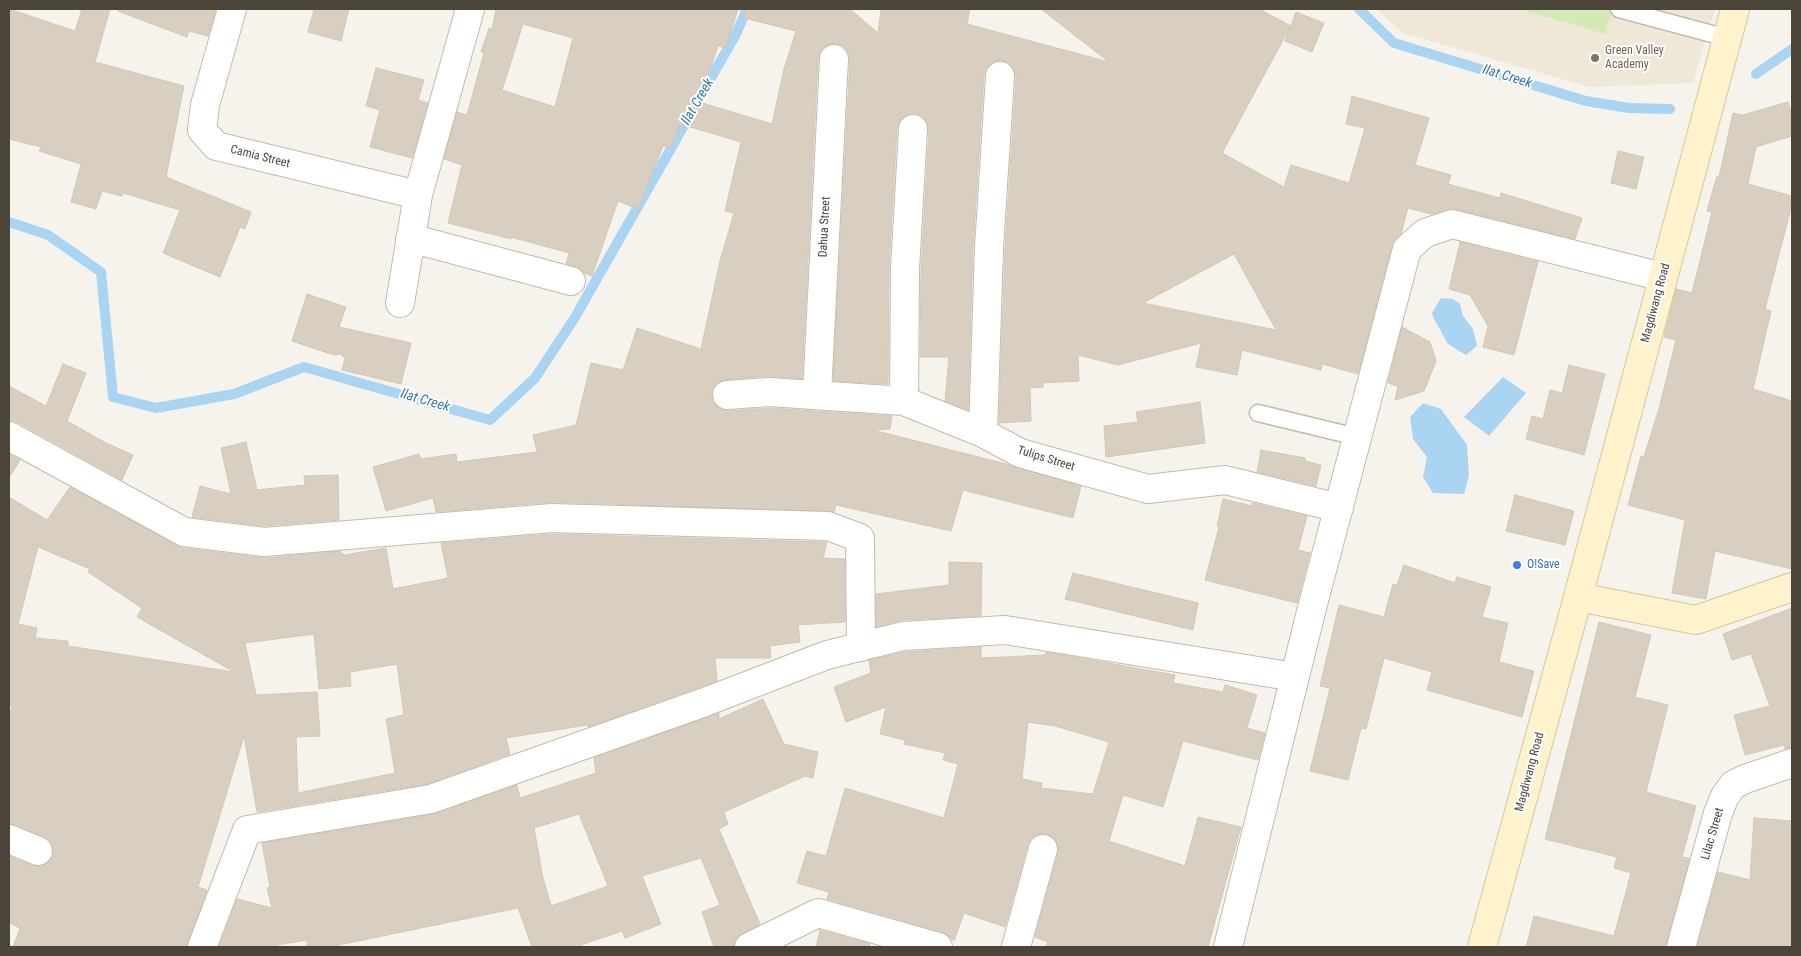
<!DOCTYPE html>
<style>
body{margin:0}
#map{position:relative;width:1801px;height:956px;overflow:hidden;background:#f6f3ec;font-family:"Roboto Condensed",sans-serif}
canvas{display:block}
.frame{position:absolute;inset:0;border:10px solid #4b4439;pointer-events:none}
</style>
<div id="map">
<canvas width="1801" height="956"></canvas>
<div class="frame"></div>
</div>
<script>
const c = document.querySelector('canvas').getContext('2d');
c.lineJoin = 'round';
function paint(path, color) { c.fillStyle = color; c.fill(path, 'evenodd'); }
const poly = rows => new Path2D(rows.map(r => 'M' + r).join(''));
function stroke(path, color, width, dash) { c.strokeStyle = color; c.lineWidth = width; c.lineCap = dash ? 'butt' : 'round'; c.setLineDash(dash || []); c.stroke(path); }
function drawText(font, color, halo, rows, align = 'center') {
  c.font = font + ' "Roboto Condensed",sans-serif'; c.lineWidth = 4; c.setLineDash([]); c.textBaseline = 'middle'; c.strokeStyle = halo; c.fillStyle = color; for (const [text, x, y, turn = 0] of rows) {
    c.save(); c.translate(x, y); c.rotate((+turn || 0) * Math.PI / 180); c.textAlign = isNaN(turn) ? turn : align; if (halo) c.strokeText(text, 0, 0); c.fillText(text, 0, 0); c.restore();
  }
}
paint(poly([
 [1376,9,1715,9,1693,83,1590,87,1403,33]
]), '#efe8d6');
paint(poly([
 [1520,9,1612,9,1605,34]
]), '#d2eab5');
paint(poly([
 [1441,298,1453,299,1460,304,1463,316,1473,329,1477,346,1466,355,1448,344,1433,317,1432,313],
 [1503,377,1526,393,1489,436,1464,417],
 [1423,403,1441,409,1467,445,1469,476,1464,494,1433,493,1423,477,1427,457,1413,439,1410,417]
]), '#a9d4f2');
stroke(poly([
 [1359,9,1394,43,1586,101,1629,108,1670,109],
 [1756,74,1792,49],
 [9,222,48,235,101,272,113,397,156,408,234,394,304,367,490,420,535,378,574,319,736,34,747,9]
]), '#a9d4f2', 10);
const building = poly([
 [9,9,75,31,82,9,110,9,95,62,184,86,166,177,251,212,245,229,240,227,220,277,163,253,180,210,123,193,122,196,102,191,96,209,71,202,81,164,39,151,41,147,9,139,9,9],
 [119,9,216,9,208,36,189,31,187,37,136,18,118,11,119,9],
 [314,9,349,9,341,41,308,32,314,9],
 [496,9,738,9,726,48,718,46,699,102,772,124,784,69,796,31,744,18,745,9,850,9,878,33,881,9,970,9,967,24,1109,62,1041,9,1259,9,1291,26,1296,12,1324,23,1312,52,1285,41,1290,27,1222,153,1284,187,1291,165,1349,183,1365,128,1346,124,1352,96,1429,118,1415,165,1451,175,1448,184,1500,198,1501,193,1582,218,1575,239,1456,209,1431,214,1408,208,1401,234,1392,245,1358,374,1322,364,1321,370,1242,350,1237,375,1196,367,1201,343,1118,365,1078,355,1079,381,1043,383,1043,387,1030,388,1031,421,999,423,1005,249,1016,77,1014,70,1008,63,1001,60,994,62,987,67,984,75,973,247,968,410,945,401,949,357,920,357,921,270,929,130,927,122,922,116,914,113,906,115,900,121,897,128,889,268,888,384,833,381,850,60,848,52,843,46,835,43,827,45,821,50,818,58,802,379,768,376,725,380,719,382,713,388,711,396,714,403,720,409,728,411,769,408,892,416,890,429,873,430,1010,465,1081,486,1073,518,963,490,951,531,836,505,834,512,552,502,436,512,433,498,386,511,373,467,419,454,421,459,456,454,457,462,537,452,533,435,576,425,591,363,623,370,637,328,701,349,720,261,734,213,725,211,741,142,680,124,670,148,663,146,638,209,618,201,592,276,584,273,575,266,566,264,569,253,511,237,511,239,448,223,462,165,444,159,457,112,467,115,484,53,481,52,489,28,492,29,496,9],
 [523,24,573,38,555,107,502,90,523,24],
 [1234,254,1276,330,1143,303,1234,254],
 [376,68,424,80,418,100,428,103,412,158,370,147,380,110,366,106,376,68],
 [1788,102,1792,115,1792,136,1756,147,1748,184,1792,196,1792,204,1765,309,1771,311,1753,389,1792,401,1792,569,1715,551,1706,599,1672,593,1685,520,1628,505,1641,456,1644,457,1660,405,1676,340,1664,337,1676,289,1692,293,1712,212,1707,211,1717,176,1719,177,1733,113,1743,115,1788,102],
 [1618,151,1644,157,1636,189,1611,183,1618,151],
 [1460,242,1538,262,1514,355,1483,347,1488,326,1470,295,1449,289,1460,242],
 [307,294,346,307,339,327,411,343,401,384,342,370,345,359,341,354,334,355,292,341,307,294],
 [1402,327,1430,342,1436,361,1424,391,1395,400,1398,386,1388,383,1402,327],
 [63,364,86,373,67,421,106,443,133,455,122,480,17,422,9,420,9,386,46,406,63,364],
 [1569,365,1605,374,1584,455,1526,439,1532,416,1543,419,1550,390,1562,393,1569,365],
 [1200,402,1205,443,1106,457,1104,426,1138,422,1136,412,1200,402],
 [246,442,257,490,305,485,304,476,338,475,339,520,264,526,192,517,200,486,231,494,221,448,246,442],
 [1261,450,1305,458,1305,461,1321,465,1316,486,1257,472,1261,450],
 [9,454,20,460,9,478,9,454],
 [70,487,182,548,265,558,340,551,344,555,386,548,393,589,448,578,441,543,552,534,825,542,827,542,823,558,845,559,845,622,798,625,800,642,770,646,771,658,715,658,717,681,588,727,587,725,506,738,510,754,427,784,257,812,244,736,198,887,207,890,187,947,13,947,20,928,9,923,9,856,32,865,41,866,48,863,53,856,53,849,51,842,44,837,9,824,9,719,12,706,9,705,9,497,47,520,70,487],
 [38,547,90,569,88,572,142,608,137,617,234,672,68,646,68,641,35,638,37,628,18,624,38,547],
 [314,634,319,689,351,686,350,672,397,664,404,715,386,719,395,773,298,793,296,737,320,736,317,692,256,695,245,643,314,634],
 [1515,495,1574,511,1565,545,1506,531,1515,495],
 [1223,499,1252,506,1252,503,1307,516,1298,550,1310,553,1297,603,1205,580,1219,527,1217,526,1223,499],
 [949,562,982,563,981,616,902,620,876,627,876,594,949,585,949,562],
 [1404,565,1455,583,1457,577,1491,587,1482,617,1508,623,1499,662,1534,671,1522,717,1427,690,1432,672,1384,658,1366,729,1361,728,1348,780,1310,771,1330,688,1320,686,1339,605,1384,617,1393,584,1397,585,1404,565],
 [1073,573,1198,603,1193,630,1065,599,1073,573],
 [1792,608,1792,748,1785,749,1784,745,1745,755,1734,715,1770,706,1751,654,1732,660,1723,634,1792,608],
 [1599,622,1651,635,1635,697,1668,705,1646,792,1696,806,1682,857,1689,858,1688,864,1666,947,1526,947,1534,916,1614,936,1631,873,1614,868,1617,857,1545,839,1599,622],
 [981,647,981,658,1045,655,1046,652,1175,675,1173,683,1223,692,1225,685,1257,695,1247,728,1265,733,1258,760,1183,741,1163,807,1123,795,1109,841,1185,866,1198,817,1241,827,1208,947,1046,947,1048,942,1035,937,1058,853,1058,845,1054,838,1047,834,1039,834,1032,838,1028,844,1005,927,964,913,954,941,942,932,827,899,829,892,797,883,807,851,826,856,845,788,944,818,958,764,943,760,945,753,904,744,905,740,880,734,886,707,846,722,834,687,871,673,869,660,905,652,981,647],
 [1028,722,1055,726,1109,742,1093,794,1041,788,1042,783,1022,779,1028,722],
 [763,699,784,744,818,752,813,778,805,776,724,812,728,824,719,829,760,924,736,938,734,947,714,947,702,912,720,905,701,858,642,876,661,924,625,938,622,931,575,947,532,947,518,908,329,947,307,947,307,940,265,947,219,947,237,899,272,908,267,888,270,887,262,843,434,814,517,785,520,798,596,773,594,758,719,713,719,719,763,699],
 [579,814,608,886,551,906,543,878,534,828,579,814],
 [1754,818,1792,821,1792,947,1697,947,1718,872,1750,880,1754,818],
 [820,930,870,944,869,947,816,947,820,930]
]);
paint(building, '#d8cfc1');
stroke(building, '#d3c7b4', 1);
const lane = poly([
 [1619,9,1727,38],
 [1258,413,1357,437]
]);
const street = poly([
 [232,9,205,105,202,130,216,146,418,195],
 [410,238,571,281],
 [400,303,418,195,470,9],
 [727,395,769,392,904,401,983,433,1020,453,1148,489,1225,480,1339,508],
 [817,395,834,59],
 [904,401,905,269,913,129],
 [983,433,989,248,1000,76],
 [9,436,184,532,264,542,552,518,828,526,860,538,861,647],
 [9,839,38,851],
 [202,947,247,830,431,799,705,702,827,655,903,636,1005,630,1295,677],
 [749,947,818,913,938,947],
 [1016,947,1043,849],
 [1228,947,1312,608,1407,249,1425,233,1452,224,1663,277],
 [1681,947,1718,813,1725,796,1733,785,1745,779,1792,763]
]);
const secondary = poly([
 [1578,597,1696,620,1792,587],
 [1482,947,1578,597,1735,9]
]);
stroke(lane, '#c2bbae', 19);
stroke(street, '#c2bbae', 30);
stroke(secondary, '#d6c79b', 30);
stroke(lane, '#fff', 16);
stroke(street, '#fff', 28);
stroke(secondary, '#fff3cd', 28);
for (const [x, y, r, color] of [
 [1595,58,5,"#8d6e63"],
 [1517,565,5,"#3f7fe0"]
]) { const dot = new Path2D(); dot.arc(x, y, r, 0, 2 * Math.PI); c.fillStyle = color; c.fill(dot); stroke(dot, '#fff', 2); }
drawText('12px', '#785e54', '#fff', [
 ["Green Valley",1605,51],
 ["Academy",1605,65]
], 'left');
drawText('12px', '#4b4439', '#fff', [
 ["Camia Street",260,157,14],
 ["Dahua Street",825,227,-87],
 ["Magdiwang Road",1656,303,-75],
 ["Tulips Street",1046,459,17],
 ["Magdiwang Road",1530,772,-75],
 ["Lilac Street",1713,834,-74]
]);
drawText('12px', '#366cbe', '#fff', [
 ["O!Save",1527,565]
], 'left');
drawText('italic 14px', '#2e7ab2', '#fff', [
 ["Ilat Creek",1507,77,17],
 ["Ilat Creek",698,102,-60],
 ["Ilat Creek",425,401,16]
]);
</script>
